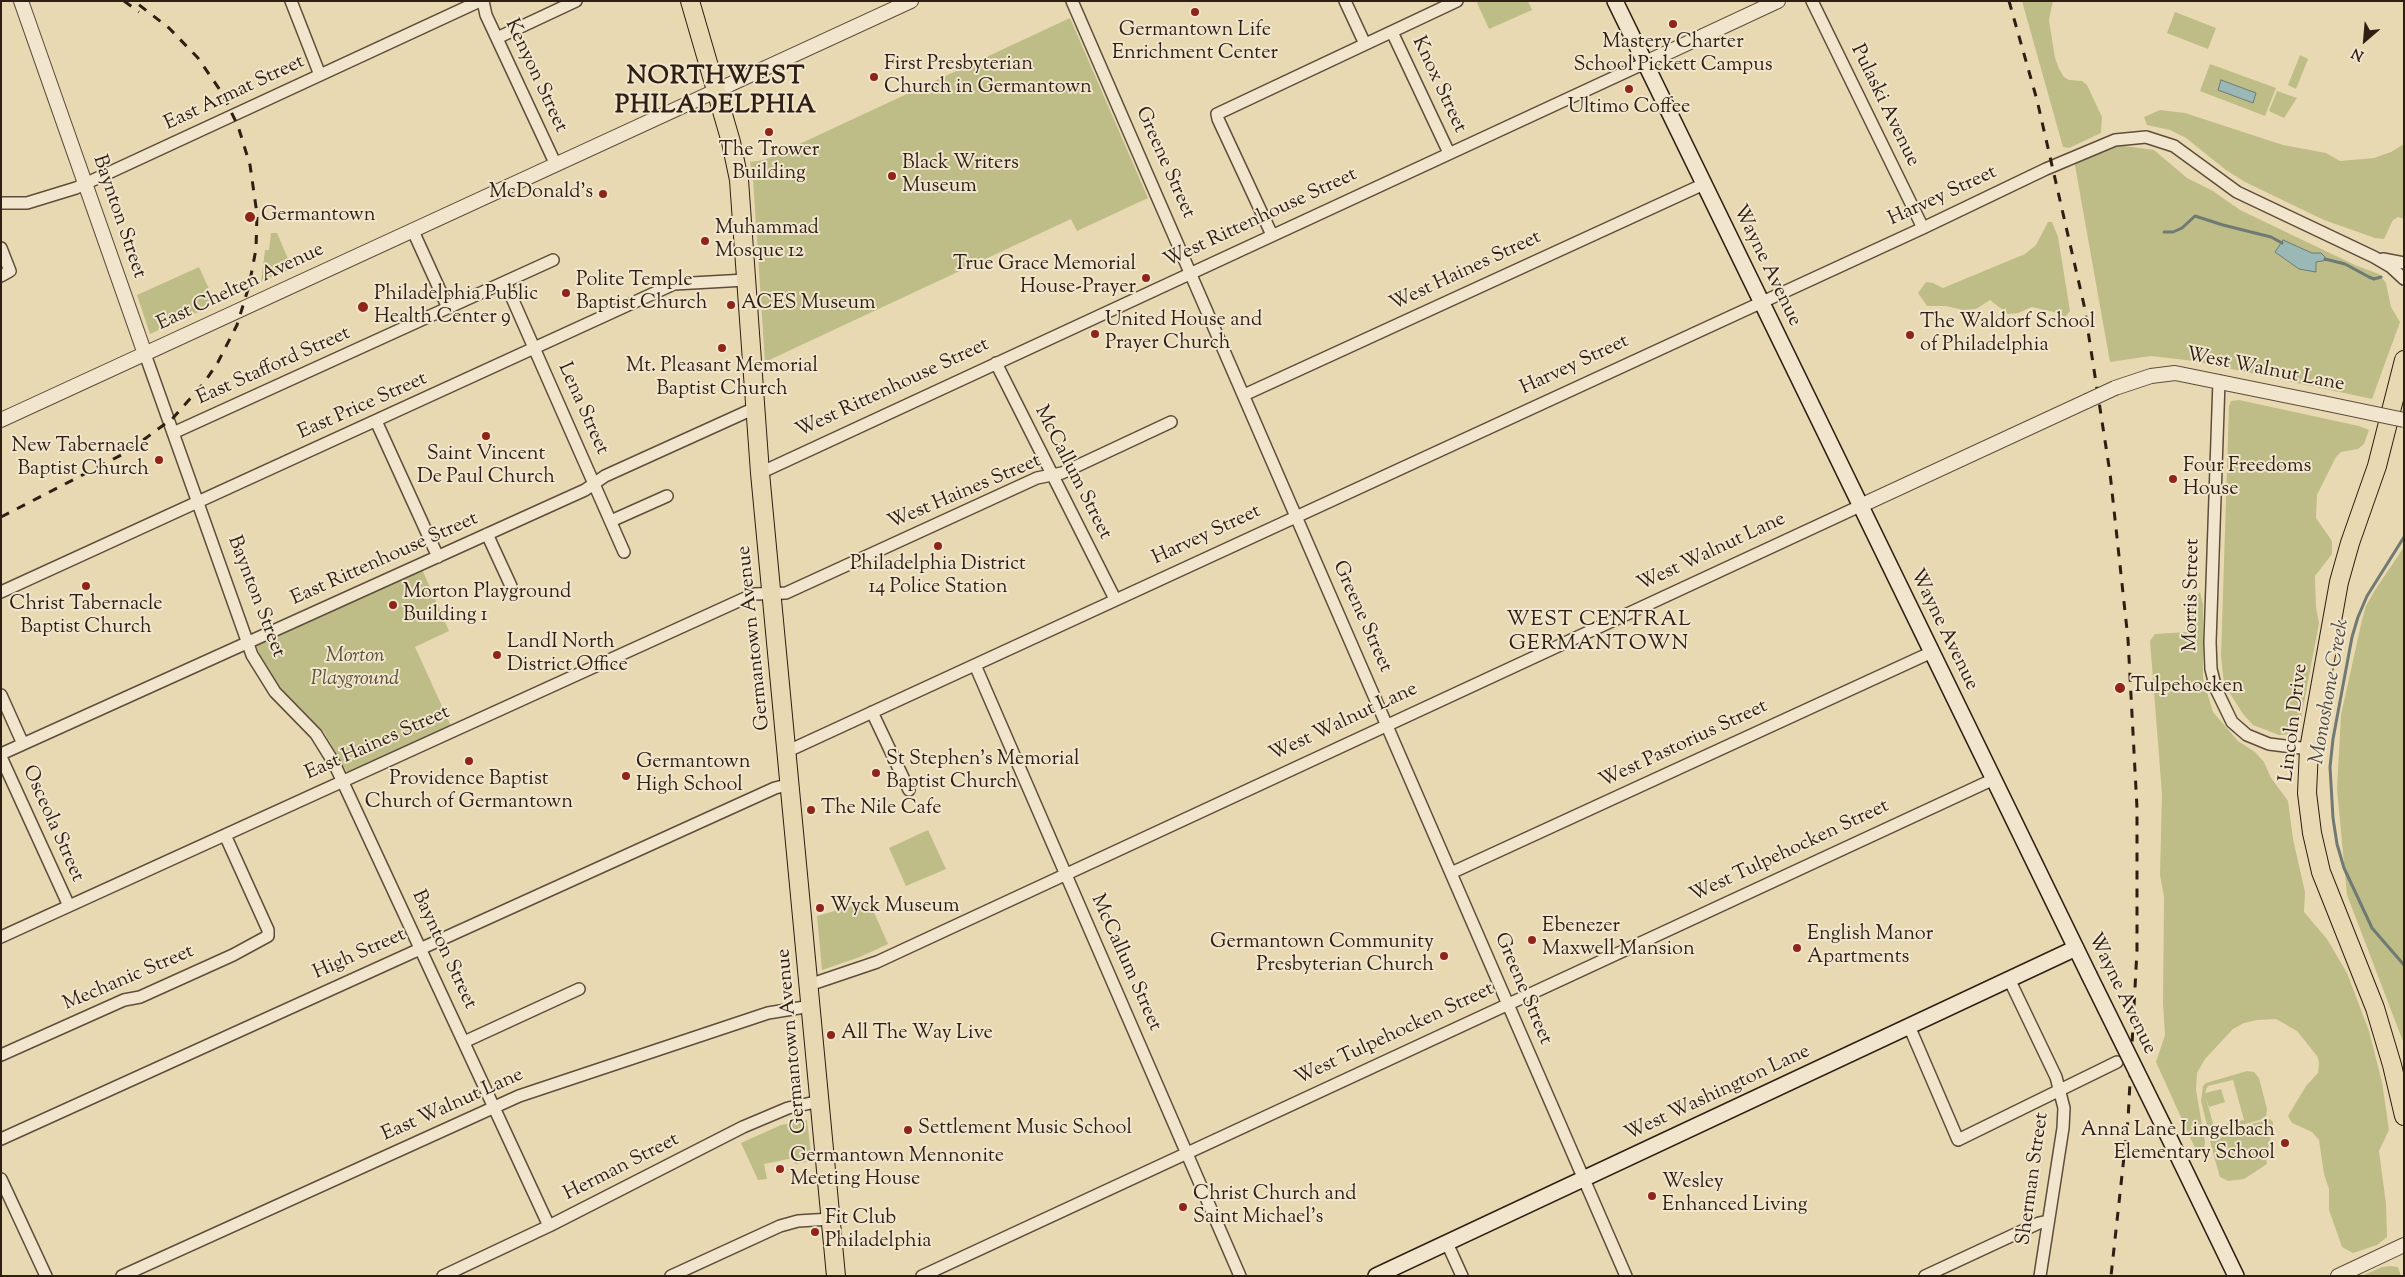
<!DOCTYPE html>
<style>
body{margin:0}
#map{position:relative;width:2405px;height:1277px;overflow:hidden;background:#e9d9b2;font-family:"Sorts Mill Goudy",serif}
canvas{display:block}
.frame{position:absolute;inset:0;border:2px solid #2e1e13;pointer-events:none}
.north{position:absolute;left:2340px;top:15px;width:50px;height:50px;-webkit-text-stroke:4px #f1e6cd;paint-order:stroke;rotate:207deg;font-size:14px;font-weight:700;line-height:20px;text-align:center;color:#2e1e13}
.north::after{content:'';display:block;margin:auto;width:18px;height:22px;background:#2e1e13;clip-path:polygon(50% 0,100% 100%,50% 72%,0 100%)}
</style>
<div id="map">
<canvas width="2405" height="1277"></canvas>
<div class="frame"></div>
<div class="north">N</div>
</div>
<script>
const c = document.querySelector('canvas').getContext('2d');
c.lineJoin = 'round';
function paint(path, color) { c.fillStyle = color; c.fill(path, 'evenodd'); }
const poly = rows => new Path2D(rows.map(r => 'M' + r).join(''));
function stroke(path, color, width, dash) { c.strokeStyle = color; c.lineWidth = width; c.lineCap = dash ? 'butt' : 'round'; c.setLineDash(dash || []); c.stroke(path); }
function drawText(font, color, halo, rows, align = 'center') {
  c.font = font + ' "Sorts Mill Goudy",serif'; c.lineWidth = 4; c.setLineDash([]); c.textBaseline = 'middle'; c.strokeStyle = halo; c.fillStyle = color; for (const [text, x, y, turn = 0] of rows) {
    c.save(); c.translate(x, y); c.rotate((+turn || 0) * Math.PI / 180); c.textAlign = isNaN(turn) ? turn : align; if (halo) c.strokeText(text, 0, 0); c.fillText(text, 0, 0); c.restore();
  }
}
paint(poly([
 [1479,1,1528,1,1532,10,1489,29,1477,3],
 [2022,1,2053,1,2049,20,2055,58,2059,69,2064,77,2069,80,2082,81,2087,85,2102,117,2101,133,2069,148,2063,147],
 [2175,12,2216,28,2208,49,2167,33],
 [1070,18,1148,198,1077,231,1071,219,765,362,753,179,750,162,764,160,778,154],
 [2300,55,2308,59,2296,89,2288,85],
 [2210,64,2276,88,2265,116,2200,91],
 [2277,91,2297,98,2284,118,2269,111],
 [2160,110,2185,113,2283,145,2326,153,2340,161,2374,158,2391,152,2404,144,2404,219,2398,217,2393,220,2384,239,2375,238,2324,220,2245,182,2226,170,2186,138,2170,130,2147,125,2144,117],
 [2117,145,2154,150,2187,178,2213,191,2240,210,2357,266,2379,274,2386,283,2391,307,2400,322,2372,399,2194,361,2151,356,2110,362,2074,160],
 [2048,222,2052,222,2058,237,2070,311,2065,317,2058,313,2032,307,2018,313,2008,314,1990,300,1976,309,1963,310,1946,306,1927,306,1918,293,1926,282,1933,283,1943,288,2025,254,2036,245],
 [271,233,277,233,292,268,261,282,265,250,269,250],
 [199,267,216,304,150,334,137,295],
 [2239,400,2359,426,2369,430,2364,444,2358,449,2341,452,2336,457,2317,495,2316,518,2332,541,2332,554,2315,576,2316,607,2319,623,2299,729,2295,734,2279,735,2253,725,2243,714,2224,684,2221,656,2229,406,2231,401],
 [2404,547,2404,1044,2347,895,2337,789,2341,715,2362,620,2366,606,2375,590],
 [422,569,449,631,415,647,451,726,347,772,324,732,276,683,262,660,256,645],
 [2200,592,2203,605,2203,679,2213,712,2238,741,2255,752,2264,762,2271,778,2288,801,2293,839,2305,892,2304,912,2327,939,2347,973,2369,1031,2382,1082,2389,1130,2379,1151,2386,1204,2387,1237,2377,1245,2353,1253,2342,1247,2329,1210,2329,1189,2324,1174,2319,1140,2312,1132,2292,1123,2288,1116,2306,1086,2318,1073,2319,1062,2317,1056,2297,1031,2276,1019,2257,1020,2244,1023,2233,1029,2205,1059,2197,1073,2196,1090,2205,1142,2204,1151,2200,1152,2194,1146,2156,1062,2165,1035,2163,1004,2164,897,2160,875,2162,794,2150,641,2155,634,2187,632,2194,598],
 [928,830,946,869,906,886,889,848],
 [869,901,888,944,860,957,822,970,817,916],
 [2247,1071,2254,1072,2259,1078,2267,1109,2266,1116,2260,1120,2219,1131,2212,1130,2207,1125,2201,1101,2203,1086,2206,1083],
 [2233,1080,2244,1120,2214,1127,2205,1095,2209,1107,2225,1102,2221,1089,2205,1093,2206,1090,2208,1086],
 [2270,1119,2273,1122,2273,1127,2266,1157,2267,1164,2244,1179,2228,1181,2220,1177,2210,1142,2215,1134],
 [807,1120,812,1161,795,1164,793,1158,764,1164,767,1179,758,1180,741,1143,781,1125],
 [2390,1266,2398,1267,2401,1276,2362,1276,2382,1267]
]), '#bebd87');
const water = poly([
 [2221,80,2256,93,2253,103,2218,90,2221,80],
 [2283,240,2312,253,2321,253,2328,260,2316,262,2316,272,2299,269,2275,252,2283,240]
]);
paint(water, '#9ab8b5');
stroke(water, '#6f7a74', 1);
stroke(poly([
 [2164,232,2173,232,2182,228,2195,216,2223,225,2271,237,2282,243],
 [2325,259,2345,264,2369,277,2374,279,2381,277],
 [2404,537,2367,596,2358,617,2352,637,2333,739,2330,767,2333,818,2337,844,2344,868,2372,928,2404,965]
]), '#6f7a74', 3);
const minor = poly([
 [291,1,320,75],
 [483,1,486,15,556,165],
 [1072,1,1626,1276],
 [1345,1,1365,44],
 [1812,1,1923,228],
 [1392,32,1449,153],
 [497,38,576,1],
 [1,203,27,203,76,188,480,1],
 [413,231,448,308],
 [1272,235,1218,119,1217,114,1457,1],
 [1,248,10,271,1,276],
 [2383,259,2404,263],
 [505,282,624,552],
 [145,354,252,655,275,692,316,734,334,763,549,1226],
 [996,363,1115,599],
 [2219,381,2210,642,2211,669,2216,689,2232,722,2247,735,2269,744,2309,749],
 [1244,395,1704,184],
 [376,421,438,557],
 [173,433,553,260],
 [760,473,1645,63],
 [611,521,667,496],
 [487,534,511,586],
 [1,592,674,284,746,280],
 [975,665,1240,1276],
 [1,695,23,744],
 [872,712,909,790],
 [788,751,1923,228,2046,169,2115,140,2146,137,2174,146,2237,192,2374,257,2391,267,2404,279],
 [1,754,585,490,605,476,755,408],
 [1,757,69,906],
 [1451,873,1932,652],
 [1,937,754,594,786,593,1037,478,1062,473,1171,422],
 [2009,979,2056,1077,2064,1108,2063,1128,2040,1276],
 [809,985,877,962,1860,506],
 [1909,1026,1958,1140,2117,1062],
 [464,1042,579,989],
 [1,1055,124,1000,140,997,233,955,268,936,268,930,225,835],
 [1,1139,775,788,791,784],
 [1,1179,46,1276],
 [1447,1243,1462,1276],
 [122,1276,519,1096,768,1013,811,1006],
 [443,1276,549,1226,743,1127,788,1108,820,1101],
 [671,1276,780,1226,798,1221,831,1219],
 [922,1276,1994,779],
 [1925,1276,2039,1223,2048,1221]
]);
const tertiary = poly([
 [21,1,145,354],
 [1645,63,1778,1],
 [2115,388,2151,376,2175,373,2323,403],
 [1,420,911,1],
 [1860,506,2087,401],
 [2338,1276,2404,1245]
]);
const secondary = poly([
 [1615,1,2089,975],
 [2162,1123,2236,1276],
 [1376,1276,2076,948]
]);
const primary = poly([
 [690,1,731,142,739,180,760,473,836,1276],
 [2404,360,2377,466,2350,543,2339,582,2309,749,2307,793,2312,833,2321,872,2375,1008,2392,1065,2404,1116]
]);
stroke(minor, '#5d4d3b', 14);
stroke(tertiary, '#5d4d3b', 16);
stroke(secondary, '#2e1e13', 18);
stroke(primary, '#2e1e13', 20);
stroke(minor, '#f1e6cd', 11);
stroke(tertiary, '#f1e6cd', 14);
stroke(secondary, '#f1e6cd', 15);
stroke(primary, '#e9d9b2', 18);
stroke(poly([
 [124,1,139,12],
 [2009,1,2037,100,2084,305,2110,473,2128,639,2137,808,2137,950,2128,1120,2111,1276],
 [1,517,127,452,173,418,204,383,218,362,237,325,249,286,256,249,257,214,250,165,238,126,222,93,198,58,169,28,134,1]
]), '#2e1e13', 3, [9, 9]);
const tertiaryBridge = poly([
 [2087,401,2115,388],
 [2323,403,2404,420]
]);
const secondaryBridge = poly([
 [2089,975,2162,1123]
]);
stroke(tertiaryBridge, '#5d4d3b', 16, []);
stroke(secondaryBridge, '#2e1e13', 18, []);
stroke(tertiaryBridge, '#f1e6cd', 14);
stroke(secondaryBridge, '#f1e6cd', 15);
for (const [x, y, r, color] of [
 [1195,12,5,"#8f2418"],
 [1673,24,5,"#8f2418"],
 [874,77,5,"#8f2418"],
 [1629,89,5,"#8f2418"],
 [769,132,5,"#8f2418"],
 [892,176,5,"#8f2418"],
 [603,194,5,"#8f2418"],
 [250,217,6,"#8f2418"],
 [705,241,5,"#8f2418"],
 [1146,278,5,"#8f2418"],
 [566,293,5,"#8f2418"],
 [731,305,5,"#8f2418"],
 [363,307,6,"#8f2418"],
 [1095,334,5,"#8f2418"],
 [1910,335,5,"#8f2418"],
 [722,348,5,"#8f2418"],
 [486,436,5,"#8f2418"],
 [159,460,5,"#8f2418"],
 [2173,479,5,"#8f2418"],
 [938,546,5,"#8f2418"],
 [86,586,5,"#8f2418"],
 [393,605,5,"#8f2418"],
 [497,655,5,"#8f2418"],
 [2120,688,6,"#8f2418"],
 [469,761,5,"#8f2418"],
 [876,773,5,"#8f2418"],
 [626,776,5,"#8f2418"],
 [811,810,5,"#8f2418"],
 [820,908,5,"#8f2418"],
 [1532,940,5,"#8f2418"],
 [1797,948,5,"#8f2418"],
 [1444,956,5,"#8f2418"],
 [831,1035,5,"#8f2418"],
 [908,1130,5,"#8f2418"],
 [2285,1143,5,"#8f2418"],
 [780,1169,5,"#8f2418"],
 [1652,1196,5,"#8f2418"],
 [1183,1207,5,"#8f2418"],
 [815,1232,5,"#8f2418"]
]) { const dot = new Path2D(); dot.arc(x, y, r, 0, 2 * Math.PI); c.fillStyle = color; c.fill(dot); stroke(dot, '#f1e6cd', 2); }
drawText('20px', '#2e1e13', '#f1e6cd', [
 ["Germantown Life",1195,32,"center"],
 ["Enrichment Center",1195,55,"center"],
 ["Mastery Charter",1673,44,"center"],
 ["School Pickett Campus",1673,67,"center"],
 ["First Presbyterian",884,66],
 ["Church in Germantown",884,89],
 ["Ultimo Coffee",1629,109,"center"],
 ["The Trower",769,152,"center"],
 ["Building",769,175,"center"],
 ["Black Writers",902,165],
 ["Museum",902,188],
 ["McDonald's",593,194,"right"],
 ["Germantown",261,217],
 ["Muhammad",715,230],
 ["Mosque 12",715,253],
 ["True Grace Memorial",1136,266,"right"],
 ["House-Prayer",1136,289,"right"],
 ["Polite Temple",576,282],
 ["Baptist Church",576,305],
 ["Philadelphia Public",374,296],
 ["Health Center 9",374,319],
 ["ACES Museum",741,305],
 ["United House and",1105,322],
 ["Prayer Church",1105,345],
 ["The Waldorf School",1920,324],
 ["of Philadelphia",1920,347],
 ["Mt. Pleasant Memorial",722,368,"center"],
 ["Baptist Church",722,391,"center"],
 ["New Tabernacle",149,448,"right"],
 ["Baptist Church",149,471,"right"],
 ["Saint Vincent",486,456,"center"],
 ["De Paul Church",486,479,"center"],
 ["Four Freedoms",2183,468],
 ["House",2183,491],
 ["Philadelphia District",938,566,"center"],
 ["14 Police Station",938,589,"center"],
 ["Morton Playground",403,594],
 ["Building 1",403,617],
 ["Christ Tabernacle",86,606,"center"],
 ["Baptist Church",86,629,"center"],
 ["LandI North",507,644],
 ["District Office",507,667],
 ["Tulpehocken",2131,688],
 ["St Stephen's Memorial",886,761],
 ["Baptist Church",886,784],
 ["Germantown",636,764],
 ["High School",636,787],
 ["Providence Baptist",469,781,"center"],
 ["Church of Germantown",469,804,"center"],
 ["The Nile Cafe",821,810],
 ["Wyck Museum",830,908],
 ["Ebenezer",1542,928],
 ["Maxwell Mansion",1542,951],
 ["English Manor",1807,936],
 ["Apartments",1807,959],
 ["Germantown Community",1434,944,"right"],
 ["Presbyterian Church",1434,967,"right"],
 ["All The Way Live",841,1035],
 ["Settlement Music School",918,1130],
 ["Anna Lane Lingelbach",2275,1132,"right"],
 ["Elementary School",2275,1155,"right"],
 ["Germantown Mennonite",790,1158],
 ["Meeting House",790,1181],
 ["Wesley",1662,1184],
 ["Enhanced Living",1662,1207],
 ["Christ Church and",1193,1196],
 ["Saint Michael's",1193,1219],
 ["Fit Club",825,1220],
 ["Philadelphia",825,1243]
], 'left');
drawText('20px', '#2e1e13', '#f1e6cd', [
 ["Kenyon Street",535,76,65],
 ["Knox Street",1438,85,65],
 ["East Armat Street",235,94,-25],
 ["Pulaski Avenue",1884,106,64],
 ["Greene Street",1164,163,66],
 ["Harvey Street",1943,197,-25],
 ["Baynton Street",118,217,71],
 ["West Rittenhouse Street",1261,219,-25],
 ["Wayne Avenue",1766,266,64],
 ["West Haines Street",1466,272,-25],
 ["East Chelten Avenue",241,288,-25],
 ["Harvey Street",1575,366,-25],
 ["East Stafford Street",274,367,-24],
 ["West Walnut Lane",2265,371,11],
 ["West Rittenhouse Street",893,389,-25],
 ["East Price Street",363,407,-24],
 ["Lena Street",582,409,66],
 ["McCallum Street",1072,473,63],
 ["West Haines Street",965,493,-23],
 ["Harvey Street",1207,536,-25],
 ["West Walnut Lane",1712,553,-25],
 ["East Rittenhouse Street",385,560,-24],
 ["Morris Street",2193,595,-89],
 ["Baynton Street",255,597,69],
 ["Greene Street",1361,617,66],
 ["Wayne Avenue",1943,630,64],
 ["Germantown Avenue",755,638,-96],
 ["West Walnut Lane",1344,723,-25],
 ["Lincoln Drive",2295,723,-83],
 ["East Haines Street",378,744,-24],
 ["West Pastorius Street",1684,745,-25],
 ["Osceola Street",52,824,66],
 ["West Tulpehocken Street",1790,852,-25],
 ["Baynton Street",443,950,65],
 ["High Street",360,955,-24],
 ["McCallum Street",1125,963,66],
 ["Mechanic Street",129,979,-23],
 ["Greene Street",1522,989,67],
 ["Wayne Avenue",2121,994,64],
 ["West Tulpehocken Street",1395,1035,-25],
 ["Germantown Avenue",793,1041,-95],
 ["West Washington Lane",1718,1094,-25],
 ["East Walnut Lane",453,1106,-24],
 ["Herman Street",622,1168,-27],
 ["Sherman Street",2034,1179,-82]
]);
drawText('italic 20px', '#594e36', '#f1e6cd', [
 ["Morton",355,658],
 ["Playground",355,681]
]);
c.letterSpacing = '1px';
drawText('21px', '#2e1e13', '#f1e6cd', [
 ["WEST CENTRAL",1599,621],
 ["GERMANTOWN",1599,645]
]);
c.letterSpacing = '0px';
drawText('italic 21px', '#4e4c44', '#f1e6cd', [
 ["Monoshone Creek",2331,692,-80]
]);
c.letterSpacing = '1px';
drawText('bold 25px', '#2e1e13', '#f1e6cd', [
 ["NORTHWEST",716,79],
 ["PHILADELPHIA",716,108]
]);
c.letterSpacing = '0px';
</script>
